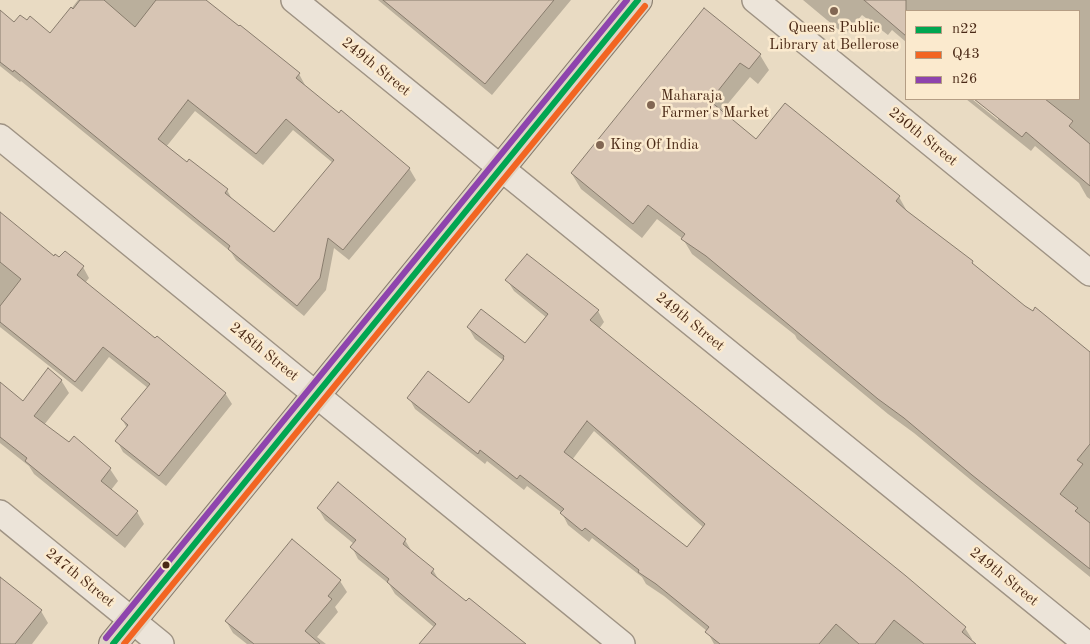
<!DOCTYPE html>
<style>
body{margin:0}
#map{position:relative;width:1090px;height:644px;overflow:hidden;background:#e9dbc3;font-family:"Old Standard TT",serif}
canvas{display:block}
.legend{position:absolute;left:905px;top:10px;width:175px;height:90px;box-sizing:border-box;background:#fbeace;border:1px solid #b49d84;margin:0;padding:6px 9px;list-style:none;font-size:15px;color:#4a2916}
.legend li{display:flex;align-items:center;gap:10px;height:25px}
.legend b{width:25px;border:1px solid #b49d84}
</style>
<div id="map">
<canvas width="1090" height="644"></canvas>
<ul class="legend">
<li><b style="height:6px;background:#00a651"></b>n22</li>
<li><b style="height:6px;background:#f26522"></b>Q43</li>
<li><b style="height:6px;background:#8e44ad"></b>n26</li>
</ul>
</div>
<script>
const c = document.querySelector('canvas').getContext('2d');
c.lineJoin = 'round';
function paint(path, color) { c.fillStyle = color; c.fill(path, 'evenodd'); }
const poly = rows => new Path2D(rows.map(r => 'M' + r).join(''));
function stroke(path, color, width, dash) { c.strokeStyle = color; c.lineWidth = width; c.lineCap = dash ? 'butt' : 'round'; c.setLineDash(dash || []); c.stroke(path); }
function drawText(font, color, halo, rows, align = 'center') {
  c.font = font + ' "Old Standard TT",serif'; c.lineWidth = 5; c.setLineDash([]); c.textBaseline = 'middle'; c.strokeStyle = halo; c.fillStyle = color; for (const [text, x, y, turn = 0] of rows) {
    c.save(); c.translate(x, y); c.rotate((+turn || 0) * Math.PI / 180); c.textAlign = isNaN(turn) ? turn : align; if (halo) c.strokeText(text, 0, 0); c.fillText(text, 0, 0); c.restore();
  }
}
paint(poly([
 [78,0,204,0,299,74,305,85,304,87,409,168,416,180,349,260,334,248,326,290,304,316,236,260,231,252,21,81,20,82,0,66,0,12,14,24,51,35],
 [195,111,263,165,293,130,333,163,275,234,233,201,227,190,187,164,166,147],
 [378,0,571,0,492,95],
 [803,0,1090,0,1090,199,1087,197,1079,183,1035,146,1031,151,966,99,972,99,998,120,999,118,976,99,1079,99,1079,11,906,11,906,42,892,30,888,35,862,15,845,35],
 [705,10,760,55,769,70,758,84,750,77,721,112,757,141,899,197,908,213,972,262,975,267,1024,307,1090,353,1090,577,983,490,914,433,888,414,797,339,795,335,692,254,683,239,657,219,642,238,581,189,572,174],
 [0,214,54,258,83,267,89,278,85,283,225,393,232,404,166,486,123,452,117,441,127,428,122,419,148,388,109,357,82,392,0,327],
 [507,280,598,311,604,322,599,329,965,628,972,639,971,641,974,644,714,644,707,631,664,596,646,584,642,577,592,538,589,542,568,525,562,513,527,486,524,490,487,461,485,464,415,409,409,398,469,405,504,361,475,339,468,327,525,345,547,318,514,291],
 [594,431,704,528,687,549,572,460],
 [61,380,69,393,44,425,69,444,110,469,118,481,111,490,137,512,144,524,125,548,34,474,29,466,0,443,0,384,23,402],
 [338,484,405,540,412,552,433,570,440,582,524,644,421,644,435,628,395,594,389,584,358,559,352,547,354,544,325,520,318,508],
 [340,581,347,592,335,607,338,612,317,637,326,644,247,644,233,633,226,621],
 [0,583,41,611,48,623,32,644,0,644]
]), '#0003');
const building = poly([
 [80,0,104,0,135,27,156,0,206,0,239,26,240,25,300,73,296,78,339,113,341,110,410,168,343,250,328,238,320,278,297,306,228,249,230,246,200,222,14,70,13,72,0,62,0,10,14,22,20,15,27,20,30,16,50,33,71,7,73,9,80,0],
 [188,100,256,154,286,119,334,160,274,232,225,193,228,189,189,159,187,162,158,139,188,100],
 [383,0,554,0,485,84,383,0],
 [864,0,906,0,906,36,864,0],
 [704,8,761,54,749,69,740,63,710,101,756,139,785,103,900,196,896,201,907,211,973,261,972,263,1025,306,1033,311,1035,307,1090,352,1090,444,1077,460,1083,464,1060,494,1078,508,1075,511,1090,523,1090,569,972,475,904,418,878,399,706,256,681,239,685,234,648,205,633,224,571,173,704,8],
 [974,99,1045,99,1073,121,1069,126,1090,144,1090,186,1026,132,1022,137,974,99],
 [0,212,54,256,55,254,59,257,65,251,84,266,77,275,155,338,157,336,226,393,159,476,115,441,128,425,121,419,150,384,103,347,75,382,0,322,0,306,21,279,0,262,0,212],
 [527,254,599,310,590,320,906,576,966,627,962,632,976,644,924,644,894,620,875,644,859,644,836,624,819,644,720,644,705,632,709,627,656,584,638,572,639,570,585,528,582,531,560,513,564,509,520,475,517,479,480,450,478,454,407,398,428,371,469,403,504,359,503,358,504,356,467,327,481,309,525,343,548,314,505,280,527,254],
 [587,421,705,524,687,547,564,452,587,421],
 [48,368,62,380,34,416,69,442,74,436,111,468,101,481,138,511,117,536,25,461,27,458,0,437,0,382,23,401,48,368],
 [338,482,406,539,403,544,434,569,431,573,466,601,469,598,526,644,419,644,436,624,387,582,389,579,350,547,356,540,317,508,338,482],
 [292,539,341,580,328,596,332,599,305,631,320,644,254,644,225,621,292,539],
 [0,577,42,610,15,644,0,644,0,577]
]);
paint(building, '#d7c5b4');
stroke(building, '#887c6d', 1);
const minor = poly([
 [294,0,1087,644],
 [755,0,1090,273],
 [0,137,622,644],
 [0,513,161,644]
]);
const primary = poly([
 [113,644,638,0]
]);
stroke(minor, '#9f9384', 28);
stroke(primary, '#887c6d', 30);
stroke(minor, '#ece4d9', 25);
stroke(primary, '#dfd4c4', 28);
stroke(poly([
 [113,644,638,0]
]), '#00a651', 6);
stroke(poly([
 [124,644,645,6]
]), '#f26522', 6);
stroke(poly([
 [106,638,627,0]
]), '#8e44ad', 6);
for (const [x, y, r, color] of [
 [834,11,5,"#826753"],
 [651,105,5,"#826753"],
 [600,145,5,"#826753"],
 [166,565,4.5,"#4a2916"]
]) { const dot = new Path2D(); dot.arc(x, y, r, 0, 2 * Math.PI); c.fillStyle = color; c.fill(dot); stroke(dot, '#fbeace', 2); }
drawText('15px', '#4a2916', '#fbeace', [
 ["Queens Public",834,28,"center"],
 ["Library at Bellerose",834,45,"center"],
 ["Maharaja",661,96],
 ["Farmer's Market",661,113],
 ["King Of India",610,145]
], 'left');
drawText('15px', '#4a2916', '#fbeace', [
 ["249th Street",376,67,39],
 ["250th Street",923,137,39],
 ["249th Street",690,322,39],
 ["248th Street",264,352,39],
 ["249th Street",1004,577,39],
 ["247th Street",80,578,39]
]);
</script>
